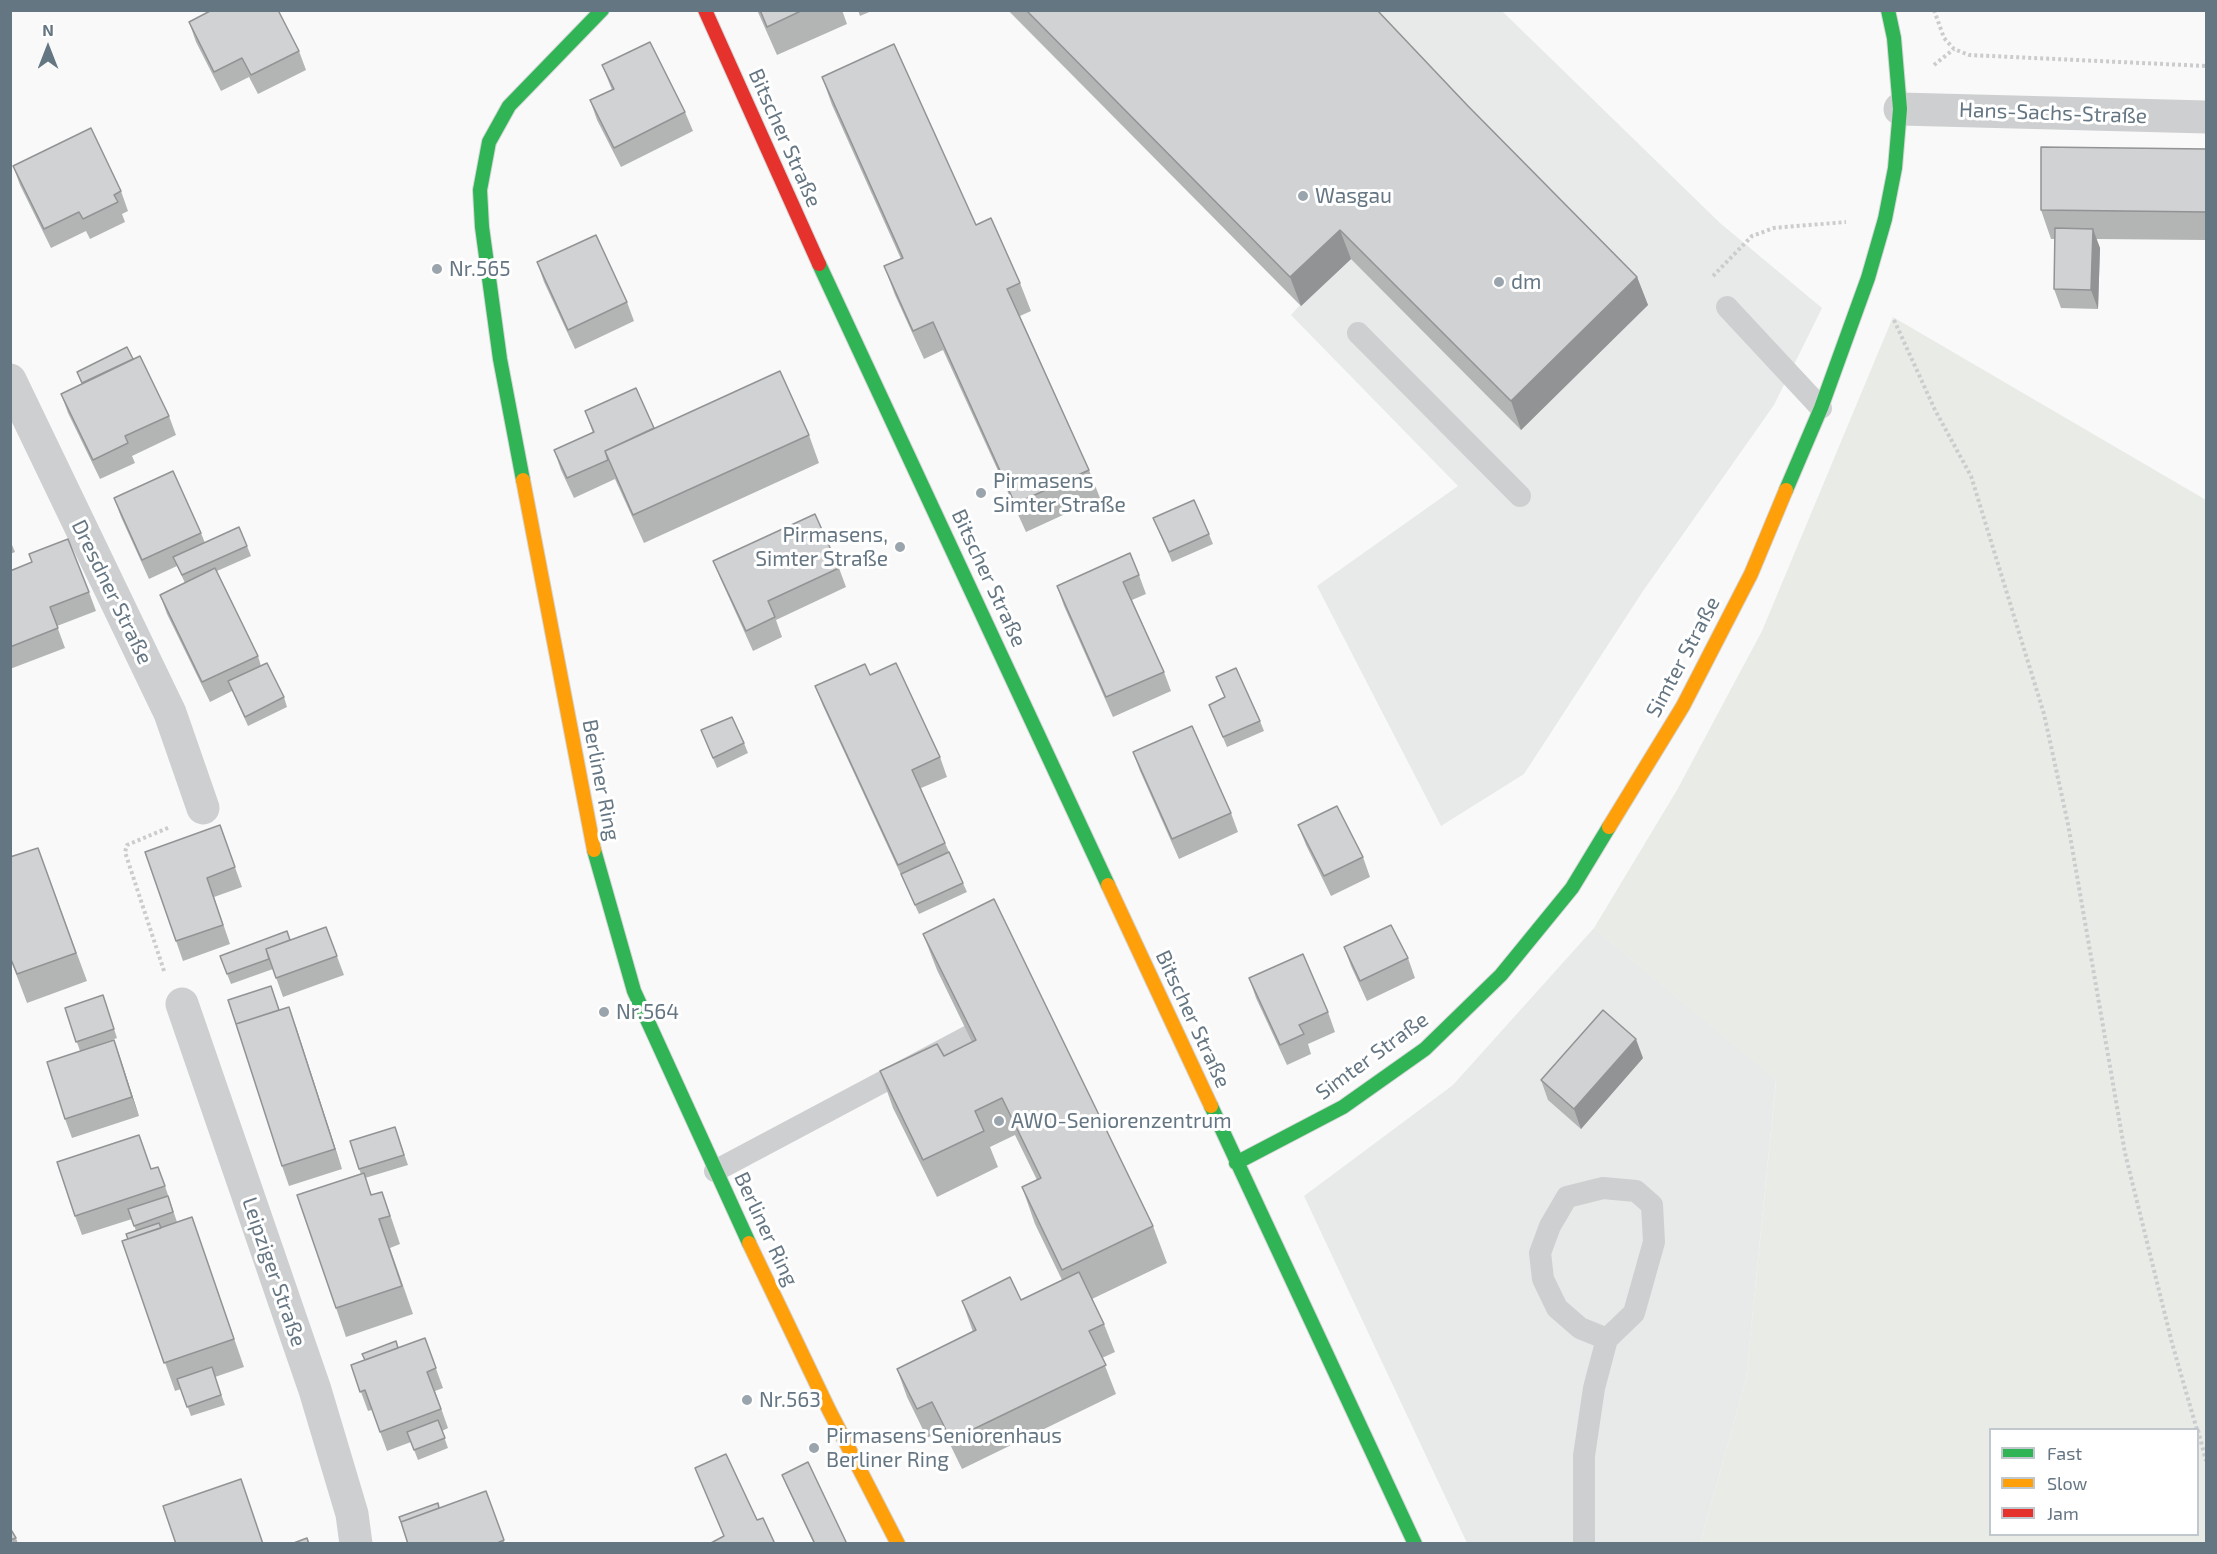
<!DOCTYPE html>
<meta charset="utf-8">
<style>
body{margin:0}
#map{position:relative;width:2217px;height:1554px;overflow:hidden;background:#f9f9f9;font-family:"Exo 2",sans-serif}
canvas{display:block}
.frame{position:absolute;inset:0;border:12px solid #657683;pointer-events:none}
.legend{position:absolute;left:1989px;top:1428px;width:210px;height:108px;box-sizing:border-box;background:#fff;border:2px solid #c1c8cd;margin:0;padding:8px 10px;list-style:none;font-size:18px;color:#657683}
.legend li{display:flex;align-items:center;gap:12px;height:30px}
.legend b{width:30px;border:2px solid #c1c8cd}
.north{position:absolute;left:18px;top:18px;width:60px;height:60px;-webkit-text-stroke:4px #fff;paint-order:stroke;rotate:0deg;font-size:16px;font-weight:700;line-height:24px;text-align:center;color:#657683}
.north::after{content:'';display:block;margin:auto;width:21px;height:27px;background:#657683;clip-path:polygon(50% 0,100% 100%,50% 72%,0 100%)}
</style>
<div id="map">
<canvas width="2217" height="1554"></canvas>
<div class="frame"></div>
<ul class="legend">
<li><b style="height:8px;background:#30b455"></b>Fast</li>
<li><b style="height:8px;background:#ff9f0a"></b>Slow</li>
<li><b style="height:8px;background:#e5322d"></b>Jam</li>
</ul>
<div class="north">N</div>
</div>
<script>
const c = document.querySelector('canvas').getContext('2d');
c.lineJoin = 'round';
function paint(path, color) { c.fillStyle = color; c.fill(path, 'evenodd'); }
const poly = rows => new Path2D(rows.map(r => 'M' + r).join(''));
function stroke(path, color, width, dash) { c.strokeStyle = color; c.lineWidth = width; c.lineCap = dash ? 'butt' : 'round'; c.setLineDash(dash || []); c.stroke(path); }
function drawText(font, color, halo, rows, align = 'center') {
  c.font = font + ' "Exo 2",sans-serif'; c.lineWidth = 6; c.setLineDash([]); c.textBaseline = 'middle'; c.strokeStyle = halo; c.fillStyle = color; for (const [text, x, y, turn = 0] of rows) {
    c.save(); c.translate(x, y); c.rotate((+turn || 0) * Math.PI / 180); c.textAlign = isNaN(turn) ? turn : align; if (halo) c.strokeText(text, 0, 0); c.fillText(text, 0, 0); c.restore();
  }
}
paint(poly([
 [1008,11,1502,11,1720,223,1822,308,1774,405,1643,591,1524,774,1441,826,1317,586,1458,486,1291,315,1300,305],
 [1594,928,1776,1080,1746,1379,1700,1543,1467,1543,1304,1196,1453,1085]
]), '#e8e9e9');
paint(poly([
 [1893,317,2206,500,2206,1543,1700,1543,1746,1379,1776,1081,1594,928,1677,790,1762,631],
 [1990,1430,2198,1430,2198,1534,1990,1534]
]), '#e8ebe6');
const fast = poly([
 [819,264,1108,885],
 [523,480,500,359,482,227,480,190,489,142,509,106,602,10],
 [1786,490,1821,408,1868,278,1885,219,1895,168,1900,109,1894,38,1888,10],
 [594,850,634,991,749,1243],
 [1211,1106,1415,1544],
 [1236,1163,1343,1107,1425,1049,1501,975,1572,888,1609,827]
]);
const slow = poly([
 [523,480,594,850],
 [1609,827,1683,706,1751,574,1786,490],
 [1108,885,1211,1106],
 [749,1243,829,1410,898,1544]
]);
const jam = poly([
 [705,10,819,264]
]);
stroke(fast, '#d5d6d7', 16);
stroke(slow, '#d5d6d7', 16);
stroke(jam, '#d5d6d7', 16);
stroke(poly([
 [1934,10,1944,38,1954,49,1969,55,2206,66],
 [1934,65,1954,49],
 [1713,276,1752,236,1774,228,1846,222],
 [1894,320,1935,410,1971,476,2044,714,2068,824,2125,1153,2172,1343,2197,1430],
 [164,971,125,852,127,845,170,827],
 [2198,1430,2206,1461]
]), '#cbcccd', 4, [3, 3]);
stroke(poly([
 [1727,307,1821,408],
 [1358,333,1520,496],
 [715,1171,969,1036],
 [1584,1544,1584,1456,1594,1388,1607,1339,1634,1313,1654,1242,1652,1205,1636,1191,1603,1188,1567,1197,1550,1226,1540,1253,1543,1279,1557,1308,1580,1328,1607,1339]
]), '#cecfd0', 22);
stroke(poly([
 [1900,109,2206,117],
 [10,380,170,713,203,808],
 [182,1004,315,1390,352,1514,356,1544]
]), '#cecfd0', 33);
stroke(fast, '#30b455', 14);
stroke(slow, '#ff9f0a', 14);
stroke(jam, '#e5322d', 14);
paint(poly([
 [757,10,842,10,847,24,777,55],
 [858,10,874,10,860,16],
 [1008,10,1377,10,1467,105,1637,277,1648,305,1521,430,1351,259,1301,306],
 [189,22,299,51,306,70,258,94,249,77,221,91,196,42],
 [602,65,685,112,693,131,621,167,597,120,590,100,612,90],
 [822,77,976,225,1020,283,1031,311,1020,316,1089,470,1100,498,1026,532,943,350,924,359,895,295,884,266,901,259,832,105],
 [2206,149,2206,240,2096,239,2100,248,2098,309,2061,308,2054,289,2055,239,2051,239,2041,210],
 [13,166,121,191,128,211,122,214,125,222,90,239,86,231,51,248,20,185],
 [537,262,627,302,634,321,575,349,544,282],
 [133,359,169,416,176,435,132,456,135,463,100,479,68,413,61,394,82,384,77,372],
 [585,411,654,428,809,435,819,463,644,543,615,479,574,498,561,470,554,450,593,433],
 [114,498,201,533,205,543,247,546,251,556,217,571,258,656,261,666,284,697,287,707,248,726,232,691,210,702,167,614,160,595,185,583,177,566,149,579,121,517],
 [1153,518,1209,534,1213,544,1172,562],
 [10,540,15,552,10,554],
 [713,561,839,568,846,587,776,620,782,637,753,651,721,580],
 [10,571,89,592,96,611,57,626,65,648,10,669],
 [1139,575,1146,594,1132,600,1164,672,1171,691,1113,717,1064,606,1057,586],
 [870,675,940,757,947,777,921,788,945,843,967,892,919,914,823,706,815,686],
 [1216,677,1260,721,1264,731,1227,747,1209,705,1225,698],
 [701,730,744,743,748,753,717,768],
 [1133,752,1231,813,1238,832,1179,859,1140,771],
 [220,825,242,887,214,897,230,944,183,961,145,852],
 [1298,825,1363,857,1370,877,1331,896,1306,845],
 [38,848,87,981,27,1003,10,958],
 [326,927,344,975,283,997,273,969,231,984,220,956,290,940],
 [923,934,1153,1226,1167,1263,1092,1299,1104,1324,1115,1352,1102,1358,1116,1394,962,1469,943,1430,927,1438,907,1397,897,1369,973,1332,962,1301,1021,1300,1062,1280,1035,1224,1022,1187,1037,1180,1015,1135,990,1147,998,1167,937,1197,893,1108,880,1071,944,1056,972,1042,937,970],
 [1344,947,1408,958,1415,978,1367,1001,1351,966],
 [1249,978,1328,1012,1335,1032,1308,1044,1311,1054,1287,1065,1256,998],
 [103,995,117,1038,84,1050,114,1040,139,1116,72,1138,65,1119,80,1051,65,1008],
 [279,1010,296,1027,342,1169,289,1186,282,1166],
 [1643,1058,1581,1129,1548,1100,1541,1080],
 [395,1127,408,1165,365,1178,372,1195,382,1192,392,1220,400,1244,390,1248,413,1314,346,1337,336,1308,361,1174,359,1169],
 [151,1169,165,1186,177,1222,192,1217,244,1367,215,1377,225,1405,191,1416,181,1389,175,1391,122,1241,128,1239,136,1231,132,1219,82,1235,75,1216],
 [425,1338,443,1388,435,1391,448,1428,442,1431,448,1448,418,1460,411,1442,387,1451,372,1410,368,1411,351,1365],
 [782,1475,847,1544,814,1544,786,1485],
 [486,1491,505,1544,408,1544,439,1508],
 [10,1528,16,1538,18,1544,10,1544]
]), '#b3b5b5');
paint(poly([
 [2093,229,2100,248,2098,309,2091,290],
 [1340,230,1351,259,1301,306,1290,277],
 [1637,277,1648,305,1521,430,1511,401],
 [289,1007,296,1027,342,1169,335,1149],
 [1636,1039,1643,1058,1581,1129,1574,1109],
 [114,1040,121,1060,139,1116,132,1097]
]), '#929394');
const building = poly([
 [212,10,278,10,299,51,251,75,242,58,214,72,189,22,212,10],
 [760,10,803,10,767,27,760,10],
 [1026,10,1377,10,1467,105,1637,277,1511,401,1340,230,1290,277,1026,10],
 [650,42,685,112,614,148,590,100,614,89,602,65,650,42],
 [894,44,976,225,991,218,1020,283,1007,289,1089,470,1015,504,933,322,913,331,884,266,903,258,822,77,894,44],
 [91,128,121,191,114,195,118,202,83,219,79,212,44,229,13,166,91,128],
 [2041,147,2206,149,2206,212,2041,210,2041,147],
 [2055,228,2093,229,2091,290,2054,289,2055,228],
 [596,235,627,302,568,330,537,262,596,235],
 [127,347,133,359,82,383,77,372,127,347],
 [140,356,169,416,125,436,128,443,93,460,61,394,140,356],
 [780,371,809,435,633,515,605,451,780,371],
 [636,388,654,428,605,451,608,460,567,478,554,450,594,432,585,411,636,388],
 [173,471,201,533,142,560,114,498,173,471],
 [1194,500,1209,534,1169,552,1153,518,1194,500],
 [815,514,839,568,768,601,775,617,746,631,713,561,815,514],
 [239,527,247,546,182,575,173,557,239,527],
 [68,539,89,592,50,607,58,628,10,647,10,571,32,562,29,554,68,539],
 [1130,553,1139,575,1123,582,1164,672,1106,697,1057,586,1130,553],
 [215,568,258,656,202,682,160,595,215,568],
 [267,663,284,697,245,717,228,681,267,663],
 [896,663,940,757,912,770,945,843,898,865,815,686,865,664,870,675,896,663],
 [1236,668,1260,721,1223,737,1209,705,1225,697,1216,677,1236,668],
 [732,717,744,743,713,758,701,730,732,717],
 [1192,726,1231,813,1172,839,1133,752,1192,726],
 [1337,806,1363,857,1324,876,1298,825,1337,806],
 [220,825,235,867,207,878,223,925,176,941,145,852,220,825],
 [38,848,76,953,17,974,10,957,10,857,38,848],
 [949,852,963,883,915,905,901,874,949,852],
 [994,899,1153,1226,1062,1270,1022,1187,1041,1178,1002,1098,975,1111,984,1131,923,1160,880,1071,937,1044,944,1056,976,1040,923,934,994,899],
 [1391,925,1408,958,1360,981,1344,947,1391,925],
 [326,927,337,956,276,978,266,949,326,927],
 [287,931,290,940,266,949,269,959,227,974,220,956,287,931],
 [1303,954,1328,1012,1299,1025,1304,1034,1280,1045,1249,978,1303,954],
 [271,986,279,1010,236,1024,228,1000,271,986],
 [103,995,114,1029,76,1042,65,1008,103,995],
 [289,1007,335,1149,282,1166,236,1024,289,1007],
 [1603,1010,1636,1039,1574,1109,1541,1080,1603,1010],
 [114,1040,132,1097,65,1119,47,1062,114,1040],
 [395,1127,404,1155,359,1169,350,1141,395,1127],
 [139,1135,151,1169,158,1167,165,1186,75,1216,57,1162,139,1135],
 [364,1173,371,1195,382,1192,390,1216,379,1219,402,1286,336,1308,297,1195,364,1173],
 [168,1196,173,1212,134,1226,128,1209,168,1196],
 [192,1217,234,1339,164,1363,122,1241,192,1217],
 [159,1223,161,1228,128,1239,126,1234,159,1223],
 [1079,1272,1104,1324,1089,1331,1106,1365,951,1440,932,1402,917,1409,897,1369,976,1330,962,1301,1010,1277,1021,1300,1079,1272],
 [425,1338,436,1368,427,1372,441,1409,380,1432,365,1390,360,1392,351,1365,425,1338],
 [396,1341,398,1348,365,1360,362,1354,396,1341],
 [212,1367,221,1395,187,1407,177,1379,212,1367],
 [438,1420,445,1438,414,1450,407,1432,438,1420],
 [726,1454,757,1520,763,1518,775,1544,709,1544,724,1536,695,1468,726,1454],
 [808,1462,847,1544,815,1544,782,1475,808,1462],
 [241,1479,263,1544,176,1544,163,1506,241,1479],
 [486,1491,504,1540,495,1544,408,1544,401,1522,486,1491],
 [438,1503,439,1508,401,1522,399,1517,438,1503],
 [10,1528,16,1538,10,1540,10,1528],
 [307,1538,309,1544,291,1544,307,1538]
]);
paint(building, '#d0d2d3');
stroke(building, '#929394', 1.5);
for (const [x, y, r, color] of [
 [1303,196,6,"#99a4ac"],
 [437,269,6,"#99a4ac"],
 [1499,282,6,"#99a4ac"],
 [981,493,6,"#99a4ac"],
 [900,547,6,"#99a4ac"],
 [604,1012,6,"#99a4ac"],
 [999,1121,6,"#99a4ac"],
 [747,1400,6,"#99a4ac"],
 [814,1448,6,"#99a4ac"]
]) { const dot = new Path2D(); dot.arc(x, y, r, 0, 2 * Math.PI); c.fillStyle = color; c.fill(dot); stroke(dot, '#fff', 2); }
drawText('21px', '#657683', '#fff', [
 ["Hans-Sachs-Straße",2053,113,2],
 ["Bitscher Straße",785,138,66],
 ["Bitscher Straße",989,578,65],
 ["Dresdner Straße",112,592,64],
 ["Simter Straße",1683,657,-62],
 ["Berliner Ring",601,780,79],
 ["Bitscher Straße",1193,1019,65],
 ["Simter Straße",1372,1056,-36],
 ["Berliner Ring",766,1229,65],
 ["Leipziger Straße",274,1272,71]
]);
drawText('21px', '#657683', '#fff', [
 ["Wasgau",1315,196],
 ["Nr.565",449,269],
 ["dm",1511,282],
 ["Pirmasens",993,481],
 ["Simter Straße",993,505],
 ["Pirmasens,",888,535,"right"],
 ["Simter Straße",888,559,"right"],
 ["Nr.564",616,1012],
 ["AWO-Seniorenzentrum",1011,1121],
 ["Nr.563",759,1400],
 ["Pirmasens Seniorenhaus",826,1436],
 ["Berliner Ring",826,1460]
], 'left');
</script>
